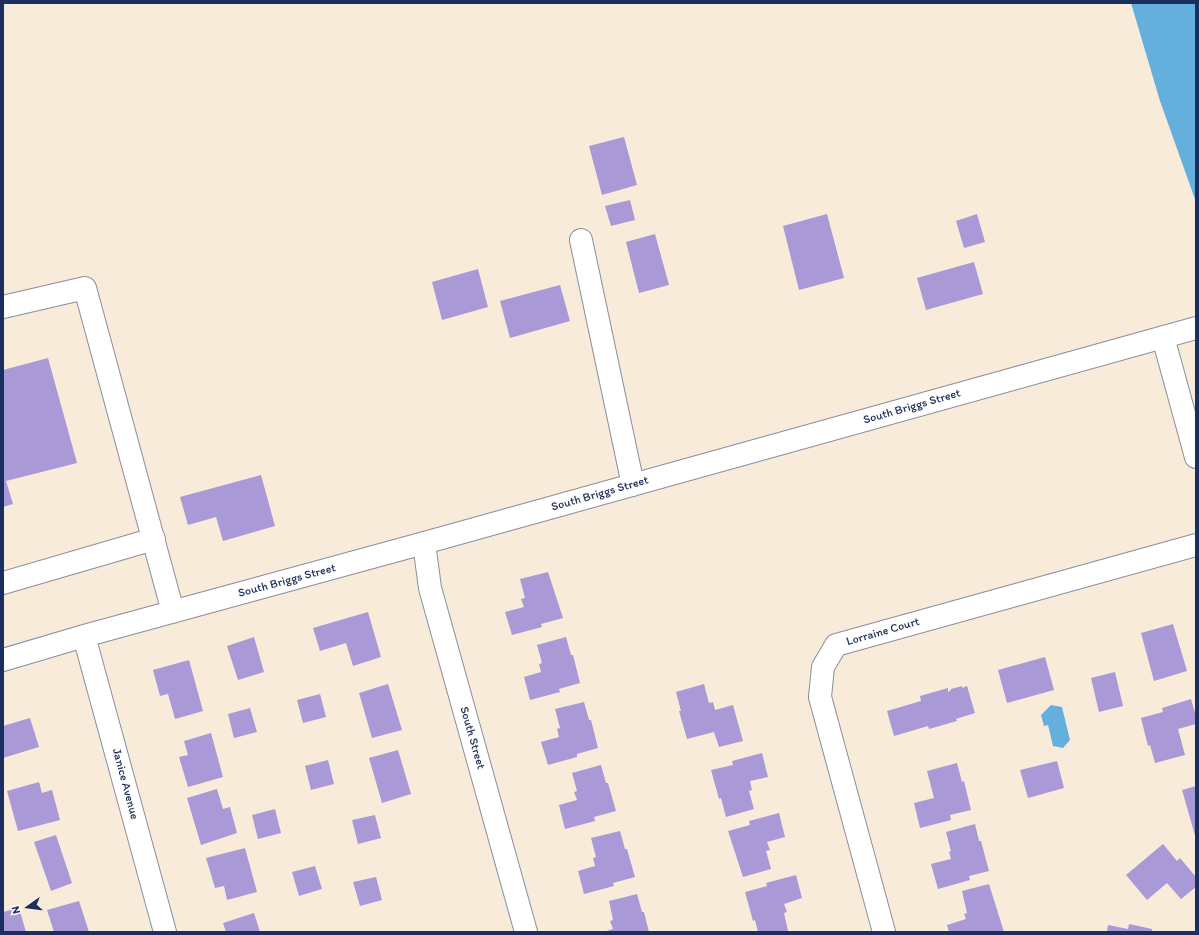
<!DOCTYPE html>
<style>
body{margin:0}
#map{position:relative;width:1199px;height:935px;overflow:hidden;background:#f9ebda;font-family:Itim,sans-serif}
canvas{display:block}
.frame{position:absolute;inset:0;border:4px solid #1b2f5e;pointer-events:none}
.north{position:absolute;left:8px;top:887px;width:40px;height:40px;-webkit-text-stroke:3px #fdfcf7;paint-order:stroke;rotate:256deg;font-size:11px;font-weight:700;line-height:16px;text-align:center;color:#1b2f5e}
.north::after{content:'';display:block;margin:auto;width:14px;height:18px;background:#1b2f5e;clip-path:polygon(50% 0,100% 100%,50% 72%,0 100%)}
</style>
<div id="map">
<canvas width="1199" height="935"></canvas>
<div class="frame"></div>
<div class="north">N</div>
</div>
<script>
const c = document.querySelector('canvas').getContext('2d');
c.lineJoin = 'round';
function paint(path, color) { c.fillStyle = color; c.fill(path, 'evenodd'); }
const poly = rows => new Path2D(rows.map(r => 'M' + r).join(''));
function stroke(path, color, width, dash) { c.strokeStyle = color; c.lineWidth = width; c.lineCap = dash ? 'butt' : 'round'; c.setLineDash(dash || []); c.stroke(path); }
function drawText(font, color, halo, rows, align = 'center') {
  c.font = font + ' Itim,sans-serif'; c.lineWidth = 3; c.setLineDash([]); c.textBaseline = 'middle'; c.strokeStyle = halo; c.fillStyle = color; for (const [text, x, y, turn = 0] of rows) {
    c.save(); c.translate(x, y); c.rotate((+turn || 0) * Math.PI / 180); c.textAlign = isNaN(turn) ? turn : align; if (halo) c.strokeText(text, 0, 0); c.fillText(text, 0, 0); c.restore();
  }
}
paint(poly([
 [1131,3,1196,3,1196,202,1160,101],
 [1051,705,1062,707,1070,740,1063,748,1053,746,1048,725,1044,726,1041,715]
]), '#65afdd');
paint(poly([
 [624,137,637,185,602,195,589,146],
 [630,200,635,220,611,226,605,206],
 [827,214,844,278,799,290,783,226],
 [977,214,985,242,964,248,956,221],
 [655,234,669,285,639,293,626,242],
 [974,262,983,294,926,310,917,278],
 [478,269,488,307,442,320,432,282],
 [560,285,570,321,510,338,500,301],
 [48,358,77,463,6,481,13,504,3,507,3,370],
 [261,475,275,526,223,541,216,517,188,525,180,497],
 [548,572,563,618,541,624,542,627,512,635,505,612,524,607,521,599,525,598,520,579],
 [368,612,381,657,353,666,346,643,320,651,313,628],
 [1173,624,1187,671,1154,681,1141,633],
 [254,637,264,672,238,680,227,646],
 [566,637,571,655,573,655,580,683,559,689,560,692,530,700,524,677,541,672,539,664,542,663,537,645],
 [1045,657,1054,690,1007,703,998,670],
 [189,660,203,711,175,719,168,694,160,696,153,670],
 [1115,672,1123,706,1099,712,1091,678],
 [388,684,402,730,372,738,359,693],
 [704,684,709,703,713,702,715,710,733,705,743,741,719,747,714,732,687,739,679,711,681,711,676,692],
 [962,686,962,688,967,686,975,713,956,719,957,721,929,729,928,726,894,736,887,711,921,701,920,696,948,688,948,692,951,690,951,689],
 [320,694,326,717,303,723,297,700],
 [1191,699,1196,716,1196,724,1178,729,1185,755,1155,763,1150,745,1148,746,1141,718,1163,712,1162,708],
 [584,702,589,720,591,720,598,748,577,754,577,757,548,765,541,742,559,737,557,729,560,728,555,709],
 [250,708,257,732,234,738,228,714],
 [30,718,39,747,3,758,3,726],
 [211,733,223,777,188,787,179,757,188,755,184,741],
 [398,750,411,794,382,803,369,758],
 [762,753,768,777,750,781,752,790,749,791,754,809,726,817,721,798,719,799,711,770,733,765,732,761],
 [328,760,334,784,311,790,305,766],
 [1057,761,1064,788,1028,798,1020,770],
 [957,763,962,782,964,781,971,810,950,815,951,820,920,828,914,803,934,798,927,771],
 [601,765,606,783,608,783,616,811,594,817,595,821,565,829,559,805,577,800,574,792,577,791,572,773],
 [39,782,42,793,52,790,60,820,18,831,7,791],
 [1196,786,1196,839,1182,790],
 [217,789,223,809,230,807,237,833,201,845,187,798],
 [275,809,281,833,258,839,252,815],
 [779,813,785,837,767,842,770,850,766,851,771,869,743,877,728,831,750,825,749,821],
 [375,815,381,838,358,844,352,820],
 [975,824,979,841,981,841,989,871,969,876,970,880,938,889,931,864,951,859,949,852,951,851,946,832],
 [620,831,625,849,627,849,635,877,613,883,614,886,584,894,578,871,595,866,593,858,596,857,591,838],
 [56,835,72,883,51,891,34,842],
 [1163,844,1177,861,1180,858,1196,877,1196,887,1181,899,1167,883,1147,900,1126,875],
 [245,848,257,892,227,900,224,886,215,888,206,858],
 [315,866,322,889,299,896,292,872],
 [796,875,802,898,784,904,787,912,784,913,788,931,758,932,755,920,753,921,745,892,767,886,766,883],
 [376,877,382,900,360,906,353,882],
 [989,884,1004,932,949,932,947,925,966,919,964,914,967,913,962,891],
 [637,894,642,912,644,912,649,932,603,932,613,929,610,921,613,920,609,901],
 [79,901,89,932,54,932,47,910],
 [19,908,26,932,3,932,3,912],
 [254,913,260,932,226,932,223,923],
 [1129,924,1152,929,1152,932,1107,932,1108,925,1128,929]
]), '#a999d7');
const minor = poly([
 [581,240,633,485],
 [3,307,85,288,173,612],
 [1163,337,1196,457],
 [424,543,430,588,526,932],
 [3,583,154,539],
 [84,636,165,932],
 [3,660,84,636,424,543,1196,328],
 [884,932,820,697,823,667,836,645,1196,545]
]);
stroke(minor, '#8a8d9c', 24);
stroke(minor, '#fff', 22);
drawText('12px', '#1b2f5e', '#fdfcf7', [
 ["South Briggs Street",912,407,-16],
 ["South Briggs Street",600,494,-16],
 ["South Briggs Street",287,581,-15],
 ["Lorraine Court",883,632,-16],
 ["South Street",472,738,74],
 ["Janice Avenue",125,784,75]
]);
</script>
